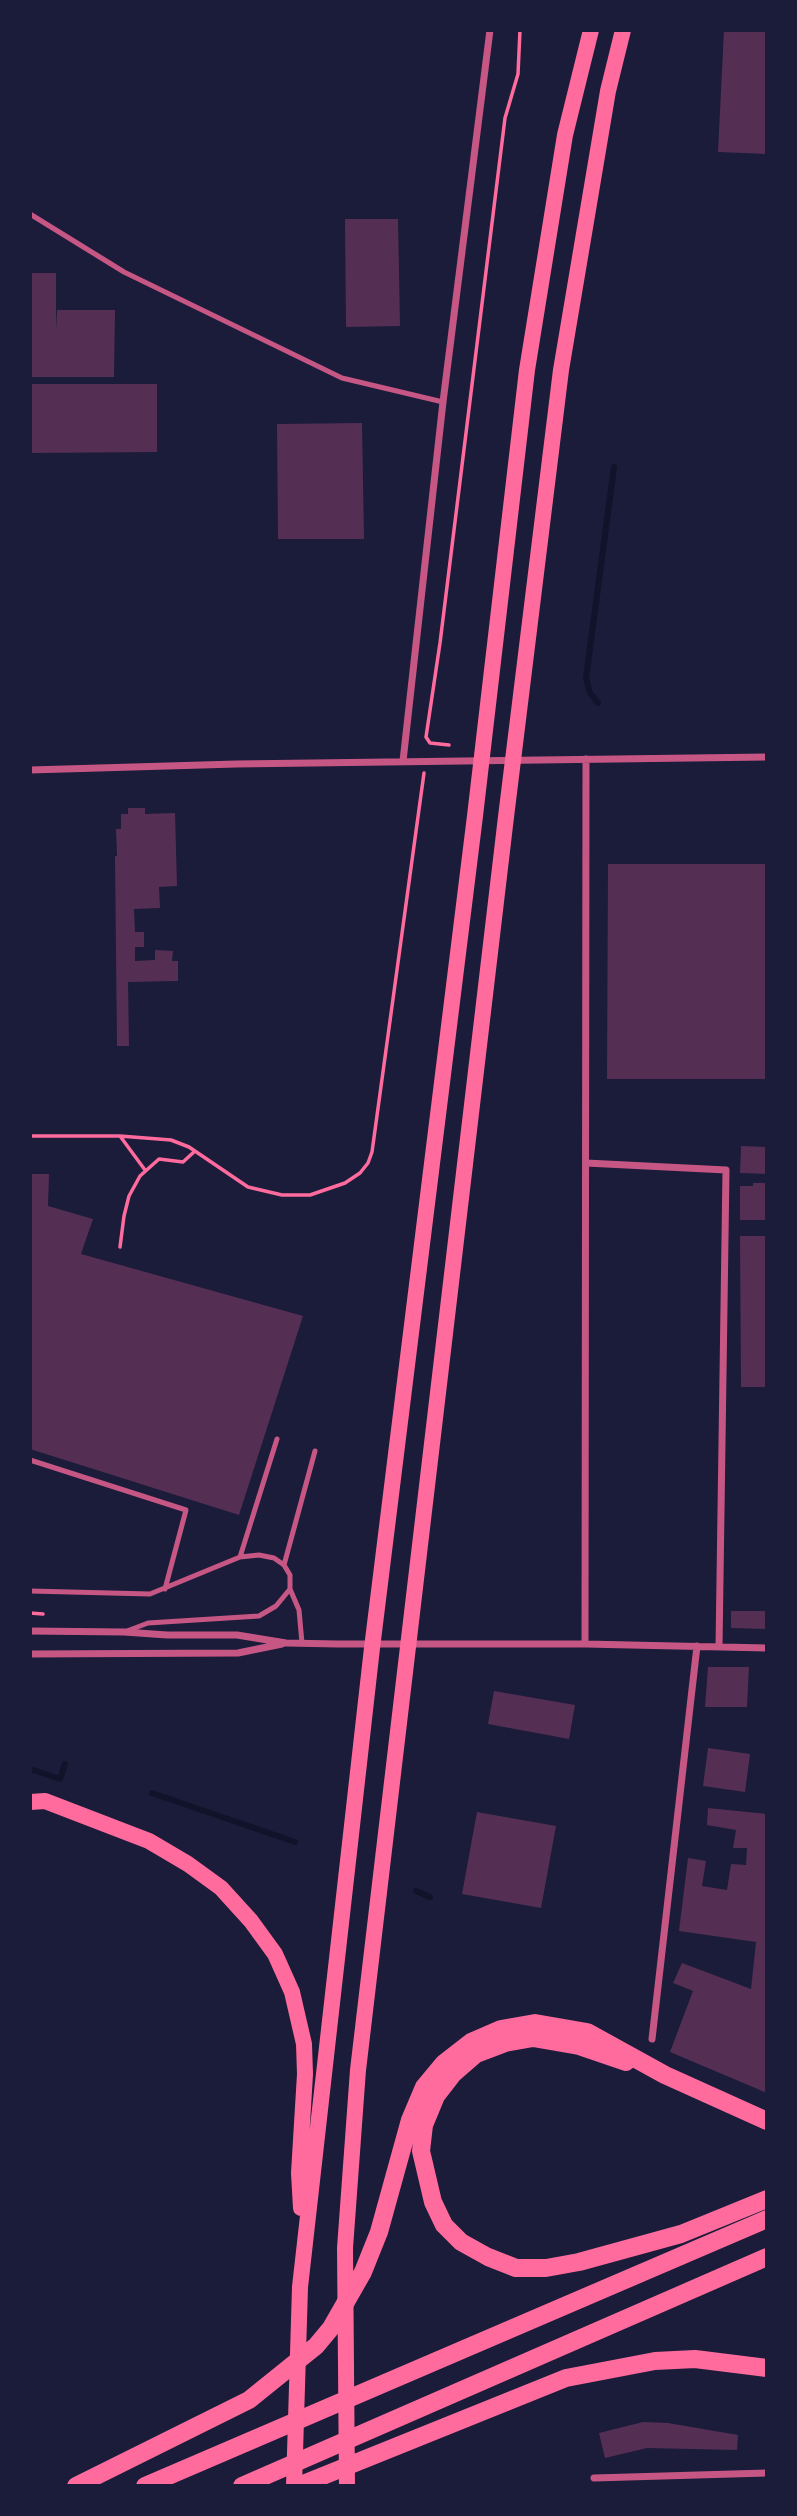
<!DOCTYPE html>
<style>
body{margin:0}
#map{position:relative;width:797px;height:2516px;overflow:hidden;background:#1b1b3a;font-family:Quicksand,sans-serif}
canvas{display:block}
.frame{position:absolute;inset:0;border:32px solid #1b1b3a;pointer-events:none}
</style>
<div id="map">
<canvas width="797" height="2516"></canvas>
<div class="frame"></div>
</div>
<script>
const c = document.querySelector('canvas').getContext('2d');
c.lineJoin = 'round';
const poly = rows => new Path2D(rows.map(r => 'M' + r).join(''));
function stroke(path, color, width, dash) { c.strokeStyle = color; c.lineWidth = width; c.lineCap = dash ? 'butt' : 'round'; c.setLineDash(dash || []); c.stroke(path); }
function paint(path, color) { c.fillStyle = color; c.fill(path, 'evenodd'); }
stroke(poly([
 [598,703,590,693,586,678,614,467],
 [30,1769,60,1779,65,1764],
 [152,1793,295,1842],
 [416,1891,430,1897]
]), '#12122b', 6);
paint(poly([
 [724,30,767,30,767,154,718,152],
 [345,219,398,219,400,326,346,327],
 [30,273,56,273,56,331,57,310,115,310,114,377,30,377],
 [30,384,157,384,157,452,30,453],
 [362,423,364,539,278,539,277,424],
 [128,808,145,808,145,814,175,813,177,886,159,887,160,908,134,909,135,932,144,932,144,947,135,947,135,961,155,960,155,950,173,951,172,961,178,961,178,981,128,982,129,1046,117,1046,115,856,117,856,116,829,121,829,121,814,128,814],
 [608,864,767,864,767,1079,607,1079],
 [741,1146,767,1147,767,1174,740,1173],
 [30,1174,49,1174,48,1206,93,1219,81,1254,303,1316,239,1515,30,1449],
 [753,1183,767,1183,767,1220,740,1220,740,1186,753,1186],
 [740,1236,767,1236,767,1387,741,1387],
 [731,1611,767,1611,767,1629,731,1628],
 [708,1667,749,1667,747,1707,705,1707],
 [494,1691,575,1705,569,1739,488,1724],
 [708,1748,750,1754,745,1792,703,1786],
 [708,1808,767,1814,767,2093,670,2052,693,1991,673,1983,682,1963,751,1989,756,1942,679,1931,688,1858,706,1861,702,1886,727,1890,731,1864,746,1865,747,1848,733,1848,736,1830,707,1825],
 [477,1812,556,1826,541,1908,462,1894],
 [643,2422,668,2423,738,2435,737,2450,647,2448,605,2458,599,2433]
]), '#542f53');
stroke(poly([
 [449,745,430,743,426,737,440,643,505,118,518,74,520,30],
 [30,1136,120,1136,171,1140,189,1147,248,1187,282,1195,310,1195,345,1183,360,1173,368,1163,372,1152,424,773],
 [120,1136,145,1170],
 [120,1247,124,1216,129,1196,140,1176,159,1159,183,1162,195,1151],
 [30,1613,43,1614]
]), '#ff6b9d', 3.5);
stroke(poly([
 [30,214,124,272,342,378,443,402],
 [30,1460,186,1510,165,1589],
 [240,1557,277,1439],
 [284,1565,315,1451],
 [30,1591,150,1594,240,1557,259,1555,274,1558,284,1565,290,1575,290,1589,299,1610,302,1643],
 [127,1631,148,1623,259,1616,276,1606,290,1589]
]), '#c65784', 5);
stroke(poly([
 [403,761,443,402,490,30],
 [30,770,236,764,767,757],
 [586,1163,726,1170,719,1647],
 [30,1631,124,1632,167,1635,237,1635,286,1643,337,1644,585,1644,767,1648],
 [585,1644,586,759],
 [30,1654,238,1653,282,1644],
 [652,2039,697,1646],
 [594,2478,767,2473]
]), '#c65784', 7);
stroke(poly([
 [30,1802,45,1801,149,1841,188,1864,221,1888,251,1921,275,1954,292,1992,304,2044,305,2074,299,2173,301,2208],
 [294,2486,300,2287,372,1648,475,816,527,370,565,135,591,30],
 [347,2486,345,2248,358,2070,506,817,561,370,608,91,623,30]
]), '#ff6b9d', 16);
stroke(poly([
 [626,2062,579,2046,533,2038,505,2043,476,2054,453,2074,436,2096,424,2125,421,2151,433,2202,444,2225,461,2242,488,2257,516,2268,546,2268,579,2262,681,2234,767,2199],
 [76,2486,249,2400,316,2346,331,2328,363,2272,379,2232,410,2120,424,2087,444,2063,471,2042,501,2029,535,2023,587,2032,665,2075,767,2121],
 [145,2486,767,2219],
 [242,2486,767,2257],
 [298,2486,566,2378,655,2361,695,2359,767,2368]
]), '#ff6b9d', 18);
</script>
